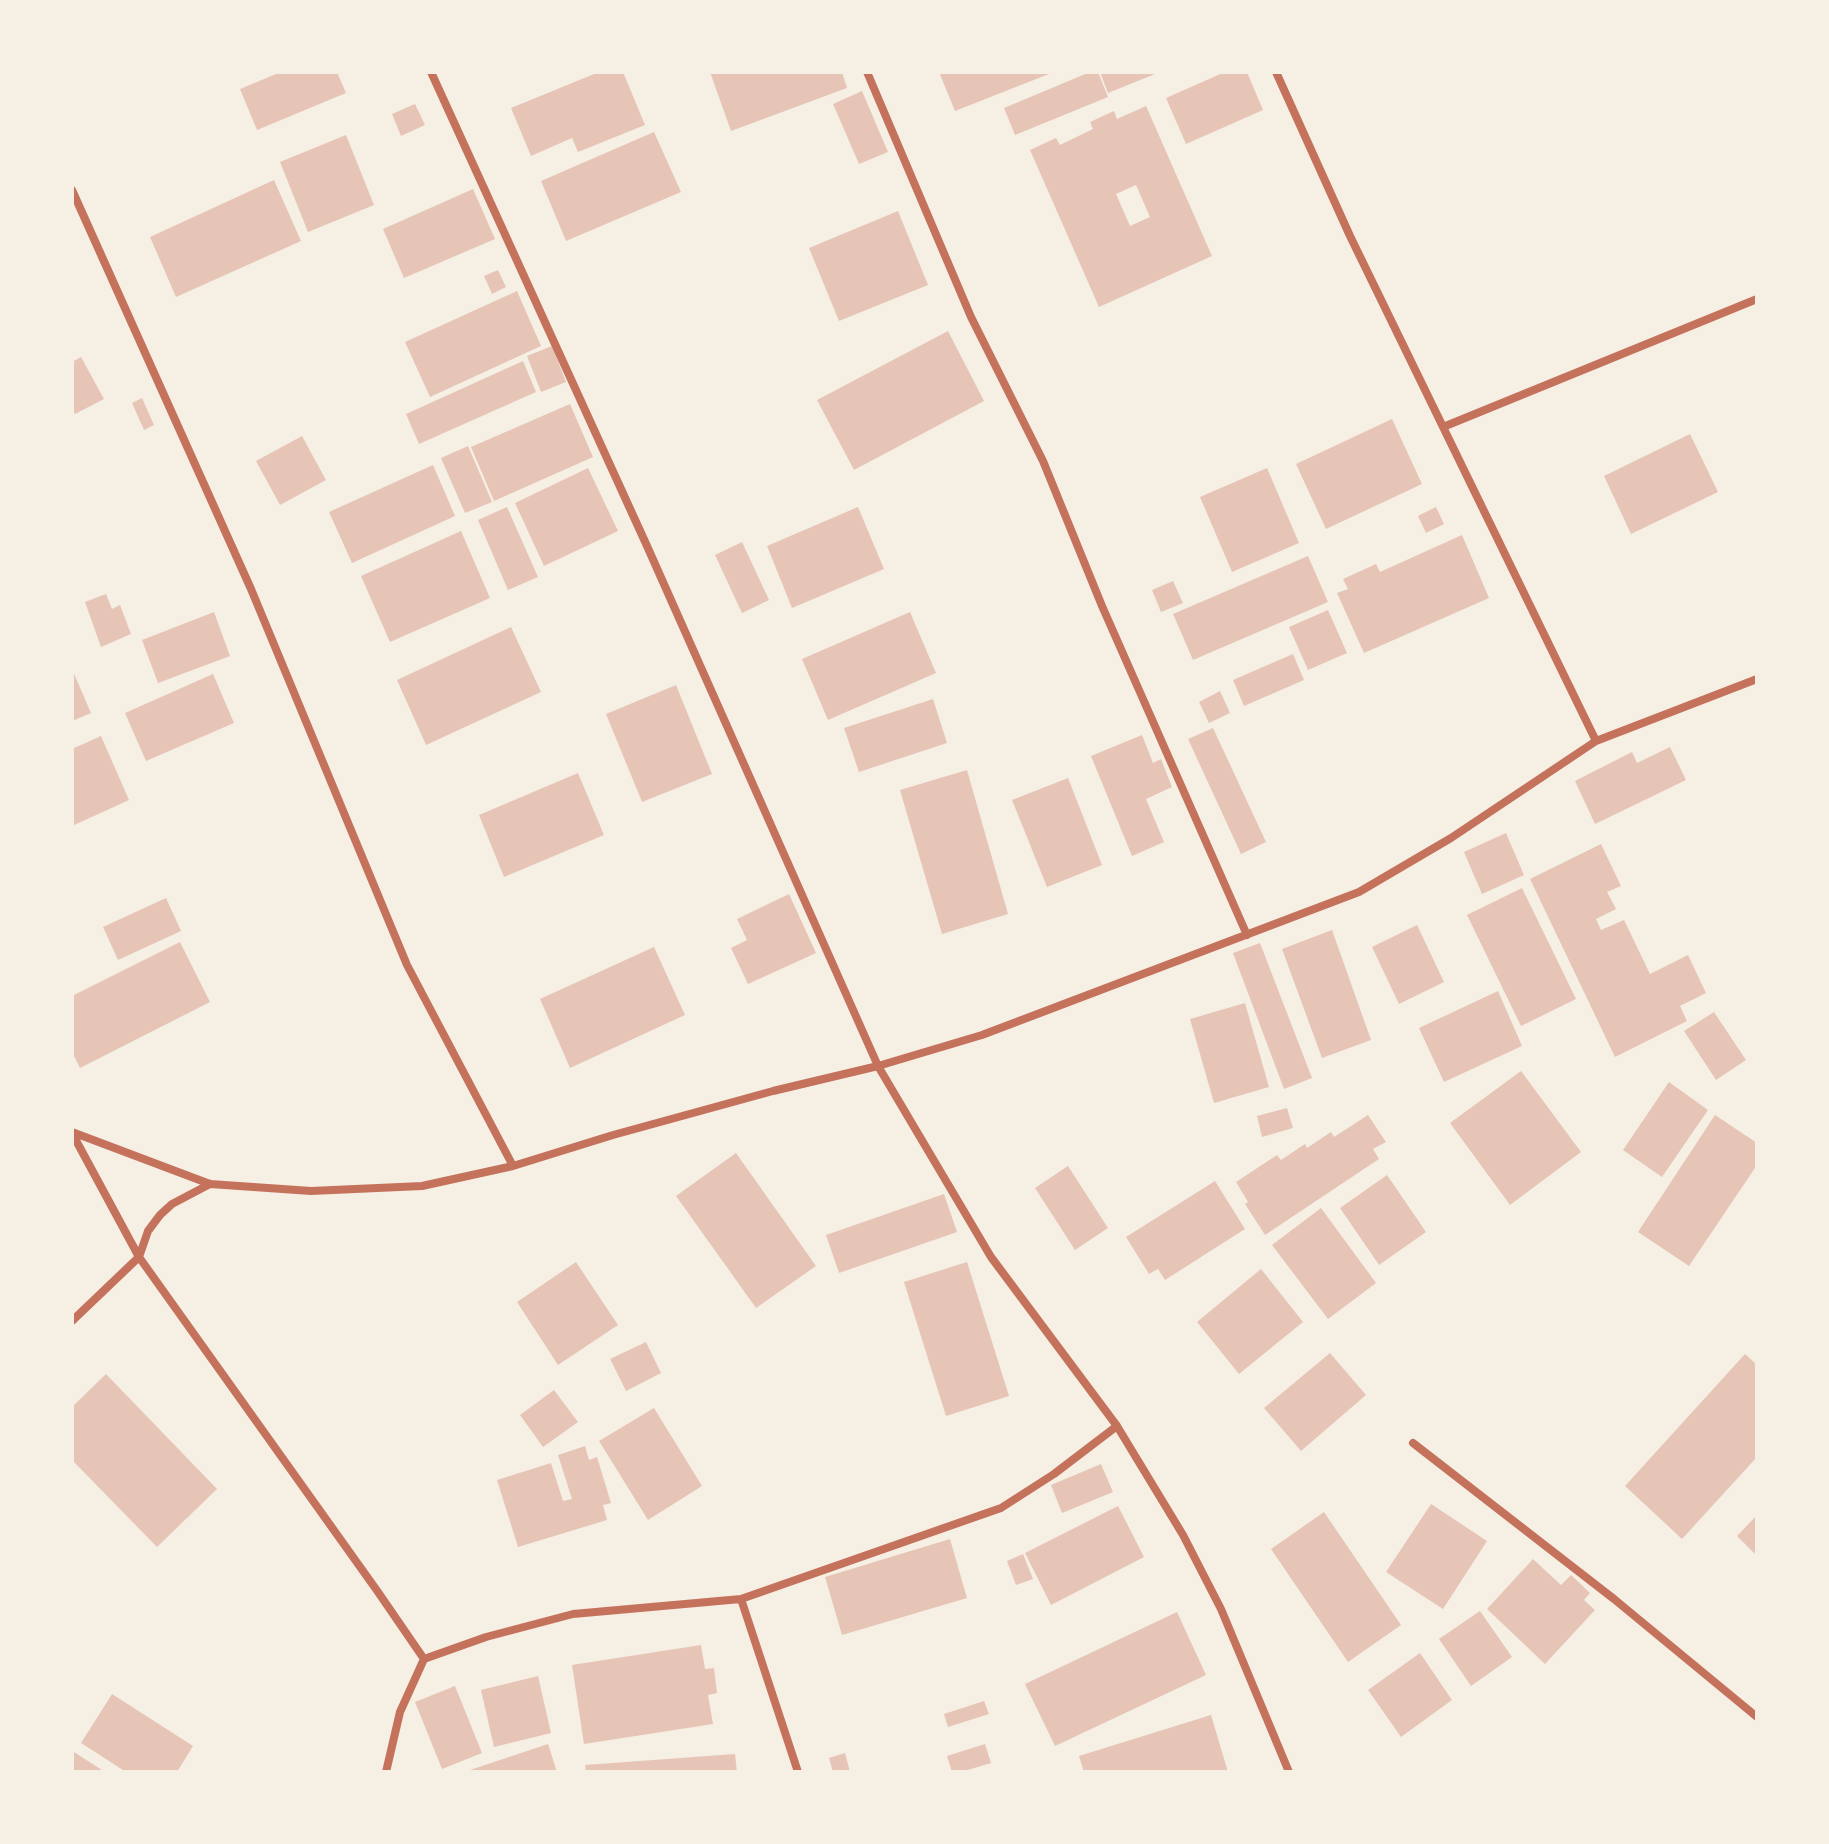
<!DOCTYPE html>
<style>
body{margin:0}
#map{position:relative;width:1829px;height:1844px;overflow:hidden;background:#f6efe4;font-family:"Asap Condensed",sans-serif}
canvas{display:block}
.frame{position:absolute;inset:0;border:74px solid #f6efe4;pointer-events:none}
</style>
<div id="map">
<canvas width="1829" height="1844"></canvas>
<div class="frame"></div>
</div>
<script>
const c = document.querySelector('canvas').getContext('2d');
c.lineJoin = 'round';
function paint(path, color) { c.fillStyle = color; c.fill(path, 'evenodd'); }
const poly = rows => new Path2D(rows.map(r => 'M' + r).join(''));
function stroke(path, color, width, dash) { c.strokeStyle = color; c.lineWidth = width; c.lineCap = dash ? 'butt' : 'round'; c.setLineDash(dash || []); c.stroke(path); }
paint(poly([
 [281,72,337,72,346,93,257,130,240,89],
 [599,72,623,72,645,125,578,152,572,138,531,156,511,108],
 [710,72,842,72,847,88,731,131],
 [939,72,1054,72,955,111],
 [1090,72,1098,72,1108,97,1015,135,1004,108],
 [1100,72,1160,72,1108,93],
 [1225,72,1247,72,1263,110,1186,144,1166,98],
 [862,91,888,152,859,164,833,104],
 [415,104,425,125,401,136,392,114],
 [1146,106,1212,256,1099,307,1030,150,1056,138,1060,145,1093,129,1090,122,1114,111,1117,119],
 [1136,185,1150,217,1130,226,1116,194],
 [654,132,681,192,566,241,541,181],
 [346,135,374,205,308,232,280,162],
 [274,180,301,241,176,297,150,237],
 [473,189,495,239,404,278,383,229],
 [898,211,928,285,839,321,809,248],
 [498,270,506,287,492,294,484,276],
 [517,291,541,346,430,397,405,342],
 [948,331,984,401,854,470,817,400],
 [552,346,566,382,541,392,527,356],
 [81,357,104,399,75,414,72,409,72,362],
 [523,361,536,392,419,444,406,414],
 [142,398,154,425,144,430,132,403],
 [570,404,593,457,494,501,471,447],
 [1392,419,1422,484,1326,529,1296,464],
 [1690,434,1718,492,1631,534,1604,476],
 [302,436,326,480,280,505,256,461],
 [468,446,492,502,465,513,441,458],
 [433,465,455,516,352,563,329,512],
 [588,468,618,531,544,566,515,503],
 [1267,468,1299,543,1232,572,1200,497],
 [507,507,538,577,508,590,478,520],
 [858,507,884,569,792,608,767,546],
 [1436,507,1444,524,1426,533,1418,516],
 [461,531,490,598,390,642,361,576],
 [1462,535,1489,598,1364,653,1337,593,1348,589,1343,579,1376,564,1380,572],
 [742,542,769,600,742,613,715,555],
 [1308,556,1328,602,1193,660,1173,614],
 [1173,581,1183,603,1161,612,1152,590],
 [106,594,112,609,120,605,131,634,101,647,85,602],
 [1328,610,1347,653,1308,670,1289,627],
 [214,612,230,656,158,683,142,640],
 [910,612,936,673,828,720,802,659],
 [511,627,541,692,426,745,397,680],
 [1293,654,1304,680,1244,706,1233,680],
 [72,669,91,713,72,721],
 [213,674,234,723,146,761,125,713],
 [676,685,712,774,642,802,606,714],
 [1220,691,1230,713,1209,723,1199,702],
 [933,699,947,743,859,772,844,728],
 [1213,728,1266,842,1241,854,1188,739],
 [1142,735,1153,763,1161,759,1172,787,1146,799,1164,842,1132,856,1091,756],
 [101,736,129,800,72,826,72,749],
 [1670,747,1686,780,1595,824,1575,781,1632,752,1637,763],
 [967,770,1008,914,942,934,900,790],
 [578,773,604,835,504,877,479,815],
 [1068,778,1102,865,1047,887,1012,800],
 [1506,833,1524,875,1482,894,1464,852],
 [1601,844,1621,886,1607,892,1616,909,1596,919,1601,930,1624,920,1650,974,1688,955,1706,993,1680,1006,1687,1021,1615,1057,1530,879],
 [1522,888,1576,999,1521,1026,1467,915],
 [789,894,816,953,748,984,731,948,747,940,737,919],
 [166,898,181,931,118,960,103,927],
 [1417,925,1444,982,1399,1004,1372,947],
 [1332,930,1371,1040,1322,1058,1282,949],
 [180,942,210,1002,80,1068,72,1052,72,996],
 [1260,943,1312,1078,1284,1089,1233,953],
 [654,947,685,1015,570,1068,540,999],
 [1498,991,1522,1046,1444,1082,1419,1028],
 [1245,1003,1269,1087,1214,1103,1190,1019],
 [1714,1012,1746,1060,1716,1080,1684,1031],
 [1521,1071,1581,1152,1510,1205,1450,1123],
 [1669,1082,1708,1110,1662,1177,1623,1150],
 [1287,1108,1293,1128,1262,1137,1257,1116],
 [1368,1115,1386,1142,1373,1149,1379,1159,1265,1235,1245,1204,1248,1202,1236,1182,1277,1155,1281,1160,1305,1144,1307,1148,1331,1132,1334,1137],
 [1715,1115,1757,1143,1757,1165,1689,1266,1638,1232],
 [736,1153,816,1266,756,1308,676,1196],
 [1068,1166,1108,1228,1075,1250,1035,1188],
 [1387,1175,1426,1232,1379,1265,1340,1208],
 [1215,1181,1245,1229,1165,1280,1158,1269,1149,1274,1126,1237],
 [944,1194,957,1232,839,1273,826,1235],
 [1321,1208,1376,1283,1328,1319,1272,1245],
 [576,1262,618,1325,558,1365,517,1302],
 [967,1262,1009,1396,946,1416,904,1282],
 [1261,1269,1303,1322,1239,1374,1197,1322],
 [646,1342,661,1373,626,1391,610,1359],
 [1330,1353,1366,1395,1301,1451,1264,1408],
 [1745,1354,1757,1365,1757,1457,1682,1539,1625,1486],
 [106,1374,217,1489,157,1547,72,1460,72,1407],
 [554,1390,578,1422,543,1447,520,1415],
 [654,1408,702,1486,648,1520,599,1441],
 [585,1446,589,1460,597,1457,611,1503,603,1505,607,1520,518,1547,497,1480,551,1463,563,1501,572,1499,558,1455],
 [1101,1464,1113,1492,1062,1513,1051,1485],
 [1431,1504,1487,1541,1443,1609,1386,1572],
 [1118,1506,1144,1557,1051,1605,1025,1553],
 [1324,1512,1401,1625,1348,1662,1271,1549],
 [1757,1515,1757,1556,1737,1536],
 [950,1539,967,1598,842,1635,825,1577],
 [1023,1554,1033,1579,1016,1585,1007,1561],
 [1533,1559,1561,1585,1571,1575,1590,1593,1584,1600,1595,1610,1545,1664,1487,1609],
 [1480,1611,1512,1657,1471,1686,1439,1639],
 [1177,1612,1206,1675,1055,1746,1025,1684],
 [701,1645,705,1669,714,1668,717,1693,708,1695,713,1724,584,1744,572,1665],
 [1420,1653,1452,1700,1401,1737,1368,1690],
 [538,1676,551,1733,494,1747,481,1690],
 [455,1686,482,1753,442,1769,415,1702],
 [112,1694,193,1746,177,1772,126,1772,81,1743],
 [984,1701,989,1714,948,1727,944,1714],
 [1211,1715,1228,1772,1084,1772,1079,1756],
 [548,1744,557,1772,467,1772,467,1771],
 [985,1744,991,1763,961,1772,952,1772,947,1756],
 [74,1752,105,1772,72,1772,72,1755],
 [845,1753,850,1772,833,1772,829,1758],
 [735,1754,737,1772,586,1772,585,1765]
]), '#e6c5b7');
stroke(poly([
 [431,72,647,546,878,1066,991,1257,1117,1426,1183,1535,1221,1609,1289,1772],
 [867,72,971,317,1043,461,1102,606,1247,935],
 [1276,72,1350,236,1596,741],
 [72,190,251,589,407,965,513,1166],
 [1443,427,1757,299],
 [72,1132,210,1184,311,1191,422,1186,513,1166,613,1135,773,1091,878,1066,982,1035,1359,892,1451,838,1596,741,1757,679],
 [72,1133,139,1257,378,1592,424,1659],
 [72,1321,139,1257,148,1231,160,1215,172,1204,210,1184],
 [1413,1443,1614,1599,1757,1717],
 [741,1599,798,1772],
 [386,1772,400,1712,424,1659,486,1637,573,1614,741,1599,1001,1508,1054,1474,1117,1426]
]), '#c5725c', 8);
</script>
